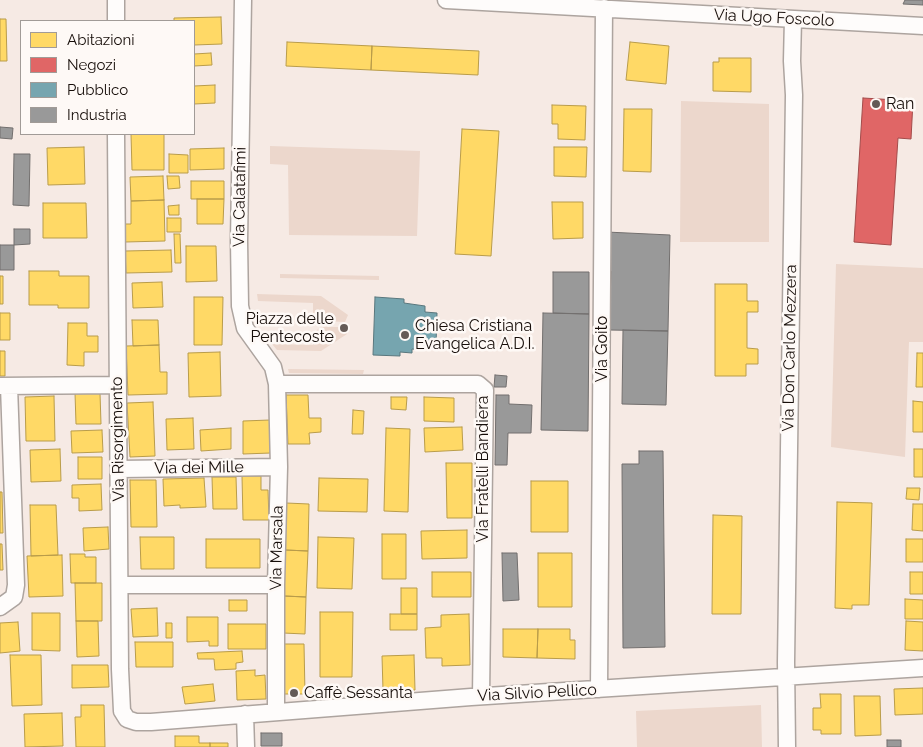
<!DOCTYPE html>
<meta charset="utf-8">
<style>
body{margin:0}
#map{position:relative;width:923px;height:747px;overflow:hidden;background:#f6eae4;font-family:Raleway,sans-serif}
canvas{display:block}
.legend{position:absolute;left:20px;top:20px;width:175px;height:115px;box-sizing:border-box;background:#fef9f6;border:1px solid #a19b97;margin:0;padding:6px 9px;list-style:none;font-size:15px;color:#160d09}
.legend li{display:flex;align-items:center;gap:10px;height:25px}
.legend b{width:25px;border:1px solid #a19b97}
</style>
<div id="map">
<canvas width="923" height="747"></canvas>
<ul class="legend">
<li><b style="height:14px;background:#ffd966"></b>Abitazioni</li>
<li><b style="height:14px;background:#e06666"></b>Negozi</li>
<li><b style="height:14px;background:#76a5af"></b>Pubblico</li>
<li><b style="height:14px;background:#999"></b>Industria</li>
</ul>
</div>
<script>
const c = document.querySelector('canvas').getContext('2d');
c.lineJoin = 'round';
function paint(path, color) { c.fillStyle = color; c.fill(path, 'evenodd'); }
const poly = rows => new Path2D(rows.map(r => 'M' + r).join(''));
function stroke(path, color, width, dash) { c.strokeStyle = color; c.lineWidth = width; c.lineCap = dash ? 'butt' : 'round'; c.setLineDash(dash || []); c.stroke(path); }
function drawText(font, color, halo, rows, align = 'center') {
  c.font = font + ' Raleway,sans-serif'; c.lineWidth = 5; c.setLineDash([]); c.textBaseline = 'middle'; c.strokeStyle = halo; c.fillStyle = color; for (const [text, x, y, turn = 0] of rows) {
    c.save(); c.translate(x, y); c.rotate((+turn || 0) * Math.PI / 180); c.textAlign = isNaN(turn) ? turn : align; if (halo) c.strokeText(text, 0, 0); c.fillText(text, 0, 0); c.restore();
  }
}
paint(poly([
 [681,101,769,104,769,242,680,242],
 [270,146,420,151,417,236,289,235,288,165,270,164],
 [836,264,923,268,923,342,909,342,905,457,831,447],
 [280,274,379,276,379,280,280,278],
 [257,294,321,296,348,315,345,322,321,321,313,316,313,303,258,301],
 [321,327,346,327,347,334,321,351,277,350,272,344,313,345,313,333],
 [288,369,364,370,363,374,289,373],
 [761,705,762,747,637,747,636,711]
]), '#ecd7cc');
const homes = poly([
 [221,17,222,44,194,45,194,21,174,21,174,18,221,17],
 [0,19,6,19,7,61,0,61,0,19],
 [287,42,372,46,371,70,286,66,287,42],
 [630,42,669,46,666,84,626,80,630,42],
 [372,46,479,51,478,75,371,70,372,46],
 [211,53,212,65,194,66,194,54,211,53],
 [719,58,751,58,751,92,713,91,713,62,719,62,719,58],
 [215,85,215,103,194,104,194,86,215,85],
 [552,105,586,106,585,140,558,139,558,124,552,124,552,105],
 [624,109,652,109,651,172,623,171,624,109],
 [462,129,499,131,491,256,455,254,462,129],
 [131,134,164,134,164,170,132,170,131,134],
 [84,147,85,184,48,185,47,148,84,147],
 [554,147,587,147,586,177,554,176,554,147],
 [224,148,224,169,190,170,190,149,224,148],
 [169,154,188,155,188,173,169,173,169,154],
 [163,176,164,200,131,201,130,177,163,176],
 [167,176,179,176,180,188,168,189,167,176],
 [191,181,224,181,224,199,191,199,191,181],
 [197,199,224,199,223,224,197,224,197,199],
 [164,200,165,241,125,242,125,224,131,224,131,201,164,200],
 [552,202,583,202,583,238,553,239,552,202],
 [43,203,86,203,87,238,43,238,43,203],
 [179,205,179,215,169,215,168,206,179,205],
 [167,218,181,218,181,232,167,232,167,218],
 [174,234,180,234,181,263,175,263,174,234],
 [186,246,216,246,217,281,186,282,186,246],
 [171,250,172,272,126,273,125,251,171,250],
 [29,271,59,271,59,276,89,276,89,308,58,308,58,305,29,305,29,271],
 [0,276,3,276,3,304,0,304,0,276],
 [162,282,163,307,133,308,132,283,162,282],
 [715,284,747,284,747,301,758,301,758,312,747,312,747,348,758,349,758,364,746,364,746,376,715,376,715,284],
 [194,297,223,297,222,345,194,345,194,297],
 [0,313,10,313,10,340,0,340,0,313],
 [132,320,158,320,159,345,133,346,132,320],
 [68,323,87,323,87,336,98,336,98,352,84,352,84,366,67,365,68,323],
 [159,345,160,372,167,372,167,394,128,395,126,346,159,345],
 [0,351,5,351,5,376,0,376,0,351],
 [220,352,221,396,189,397,188,353,220,352],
 [917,353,923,353,923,387,916,387,917,353],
 [75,393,100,393,101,424,76,424,75,393],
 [286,395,308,395,309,418,321,418,321,432,309,433,310,444,288,444,286,395],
 [54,396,55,441,26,441,25,397,54,396],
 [391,397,407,397,406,410,391,409,391,397],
 [424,397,454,398,454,422,424,421,424,397],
 [913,401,923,402,923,432,913,432,913,401],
 [153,402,155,456,130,457,127,403,153,402],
 [353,410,364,411,363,434,352,434,353,410],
 [193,418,194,449,167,450,166,419,193,418],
 [270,420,271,453,243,454,243,421,270,420],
 [462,427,463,450,425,452,424,428,462,427],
 [231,428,231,449,201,451,200,430,231,428],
 [386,428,410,429,408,512,384,511,386,428],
 [102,430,103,452,72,453,71,431,102,430],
 [60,449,61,481,31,482,30,450,60,449],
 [914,449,923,449,923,477,914,477,914,449],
 [78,457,102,457,102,479,78,479,78,457],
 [446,463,472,463,472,518,447,518,446,463],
 [242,476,261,476,261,490,268,490,269,520,243,520,242,476],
 [212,477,236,477,237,509,213,509,212,477],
 [204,478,206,507,180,508,180,505,164,506,163,479,204,478],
 [319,478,368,479,367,512,318,511,319,478],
 [130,480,156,480,157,527,131,527,130,480],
 [531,481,568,481,568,532,531,532,531,481],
 [101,484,102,510,79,511,79,498,72,498,72,485,101,484],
 [907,488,920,488,919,500,906,499,907,488],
 [0,492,2,492,3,533,0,533,0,492],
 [837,502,872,503,869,605,852,605,852,609,835,608,837,502],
 [286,503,309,504,308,551,285,550,286,503],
 [913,504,923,504,923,531,912,530,913,504],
 [30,505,56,505,58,555,31,556,30,505],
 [713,515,742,516,741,614,712,614,713,515],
 [108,527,109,549,84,551,83,528,108,527],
 [467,530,467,558,422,559,421,531,467,530],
 [382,534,406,534,406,579,382,579,382,534],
 [140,537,174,537,174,569,141,569,140,537],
 [318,537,354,538,352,589,317,588,318,537],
 [206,539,260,539,260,568,206,568,206,539],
 [906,539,923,539,923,562,906,562,906,539],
 [0,544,2,544,3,570,0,570,0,544],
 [285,550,308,551,306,597,284,596,285,550],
 [538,553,572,553,572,607,538,607,538,553],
 [70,554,85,554,85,557,96,557,96,583,71,583,70,554],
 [62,555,63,596,29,597,27,556,62,555],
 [432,572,471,572,471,597,432,597,432,572],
 [910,572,923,572,923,594,910,594,910,572],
 [75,583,102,583,102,621,76,621,75,583],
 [401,588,417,588,417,614,401,614,401,588],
 [284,596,306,597,305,634,283,633,284,596],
 [905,599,923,600,923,619,905,619,905,599],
 [229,600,247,600,247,611,229,611,229,600],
 [157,608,158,636,133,637,131,609,157,608],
 [320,612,353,612,352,677,320,677,320,612],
 [32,613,60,613,60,651,32,650,32,613],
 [390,614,417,614,417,630,390,630,390,614],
 [469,614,470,665,442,666,442,658,426,658,425,628,441,627,441,615,469,614],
 [187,617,218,617,218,646,209,646,209,641,187,642,187,617],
 [76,621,98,621,99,656,77,657,76,621],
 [906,621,923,622,923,651,905,650,906,621],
 [18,622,20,651,0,653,0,623,18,622],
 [166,623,172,623,172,638,166,638,166,623],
 [228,624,266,624,266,649,228,649,228,624],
 [503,629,538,629,537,658,503,657,503,629],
 [538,629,570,629,570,640,575,640,575,659,537,658,538,629],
 [135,642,173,642,173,667,136,667,135,642],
 [282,644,304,644,305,694,283,694,282,644],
 [242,651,243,662,236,663,236,669,215,670,214,659,198,659,197,653,242,651],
 [10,655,41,655,42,705,12,706,10,655],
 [414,655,415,690,383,690,382,656,414,655],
 [72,665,108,665,109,687,72,688,72,665],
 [255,670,255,676,265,675,266,699,237,700,236,671,255,670],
 [213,684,215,701,185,704,182,687,213,684],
 [923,688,923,714,895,715,894,689,923,688],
 [820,694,841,694,841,734,821,734,821,730,813,730,813,708,821,708,820,694],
 [854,696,880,696,881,735,855,736,854,696],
 [81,705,104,705,105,747,76,747,75,717,81,717,81,705],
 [62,713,63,746,25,747,24,714,62,713],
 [175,736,199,736,199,743,210,743,210,747,175,747,175,736],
 [210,743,228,743,228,747,210,747,210,743]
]);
paint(homes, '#ffd966');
stroke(homes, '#b99c4a', 1);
const shops = poly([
 [863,98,913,101,911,139,898,138,891,245,854,242,863,98]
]);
paint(shops, '#e06666');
stroke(shops, '#a34b4a', 1);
const public = poly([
 [375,297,404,299,404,303,425,306,425,312,437,313,436,345,425,345,425,350,412,349,412,353,400,352,400,356,373,355,375,297]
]);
paint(public, '#76a5af');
stroke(public, '#59777d', 1);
const industry = poly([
 [905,0,923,0,923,5,903,4,905,0],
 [0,127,13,128,12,139,0,138,0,127],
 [14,154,30,154,29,206,13,205,14,154],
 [14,229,30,229,30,244,14,245,14,229],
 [606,232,670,235,668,331,609,330,611,271,606,271,606,232],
 [0,245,14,245,14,270,0,270,0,245],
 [553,272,589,272,589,314,553,313,553,272],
 [543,313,589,314,588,431,541,430,543,313],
 [623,330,668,331,666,405,622,404,623,330],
 [495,375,507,376,506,387,494,387,495,375],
 [496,395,509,395,509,404,532,405,531,433,508,433,507,465,495,465,496,395],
 [639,451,663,451,665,647,623,648,622,464,639,464,639,451],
 [502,553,517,553,519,600,503,601,502,553],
 [261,733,282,733,282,746,261,746,261,733],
 [887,740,901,740,901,747,887,747,887,740]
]);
paint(industry, '#999');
stroke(industry, '#726f6e', 1);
const street = poly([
 [116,0,116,21],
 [243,0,239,241,240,306,245,328,273,367,277,384,279,467,276,585,276,712],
 [446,0,923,26],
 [116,134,120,669,122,711,127,719,136,722,151,722,471,697,923,668],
 [277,384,478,384,485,390,481,696],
 [0,386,117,385],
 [119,469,279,467],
 [120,585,276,585],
 [0,607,14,597,16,585,9,386],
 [599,689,604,8],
 [245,714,246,747],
 [787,747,786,662,794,95,792,61,793,19]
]);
stroke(street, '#ada49f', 19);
stroke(street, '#fefcfb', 16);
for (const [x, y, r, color] of [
 [876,104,5,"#645a56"],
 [344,328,5,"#645a56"],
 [405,335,5,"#645a56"],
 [294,693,5,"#645a56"]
]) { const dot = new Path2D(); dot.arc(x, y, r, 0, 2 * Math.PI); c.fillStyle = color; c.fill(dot); stroke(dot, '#fef9f6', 2); }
drawText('16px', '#160d09', '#fef9f6', [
 ["Via Ugo Foscolo",774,18,3],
 ["Via Calatafimi",240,197,-89],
 ["Via Don Carlo Mezzera",790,348,-89],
 ["Via Goito",602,349,-90],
 ["Via Risorgimento",118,439,-91],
 ["Via dei Mille",199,468,-1],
 ["Via Fratelli Bandiera",483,469,-90],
 ["Via Marsala",277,548,-89],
 ["Via Silvio Pellico",537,693,-3]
]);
drawText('16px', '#160d09', '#fef9f6', [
 ["Ran",886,104],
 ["Piazza delle",334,319,"right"],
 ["Pentecoste",334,337,"right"],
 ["Chiesa Cristiana",415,326],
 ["Evangelica A.D.I.",415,344],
 ["Caffè Sessanta",304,693]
], 'left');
</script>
